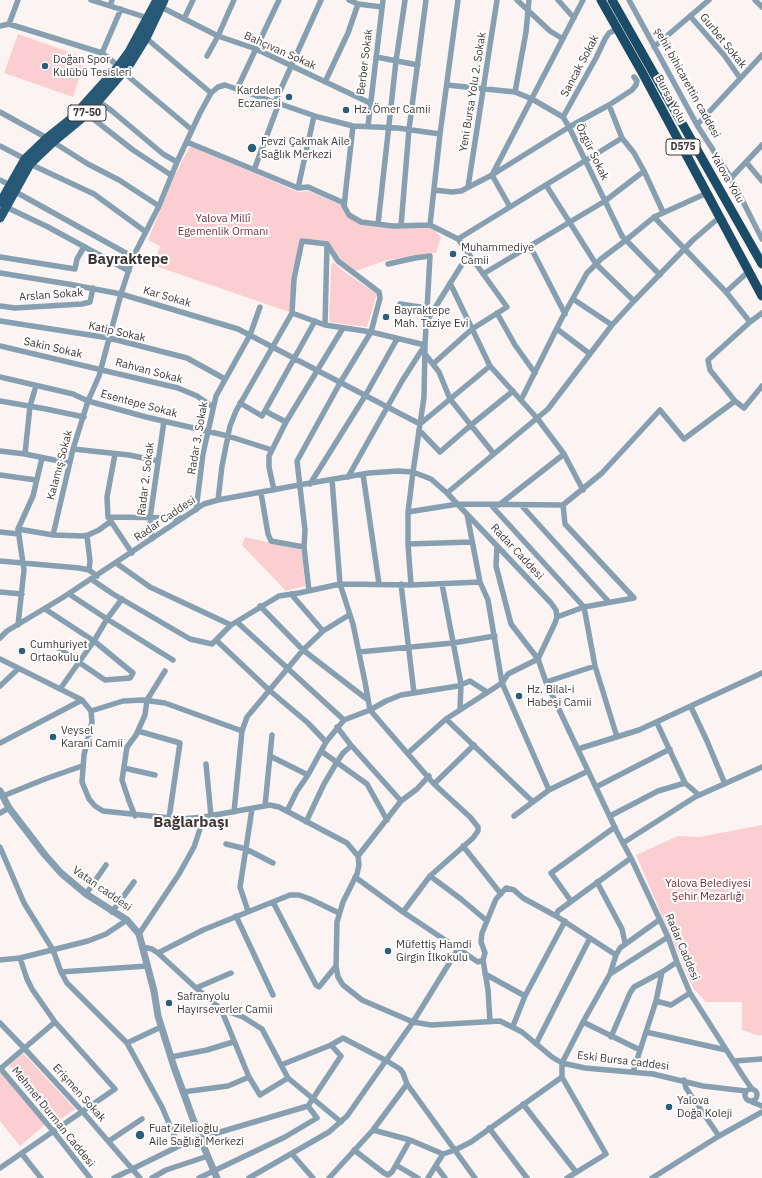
<!DOCTYPE html>
<meta charset="utf-8">
<style>
body{margin:0}
canvas{display:block;background:#fcf3f3}
</style>
<canvas width="762" height="1178"></canvas>
<script>
const c = document.querySelector('canvas').getContext('2d');
c.lineJoin = 'round';
function paint(path, color) { c.fillStyle = color; c.fill(path, 'evenodd'); }
const poly = rows => new Path2D(rows.map(r => 'M' + r).join(''));
function stroke(path, color, width, dash) { c.strokeStyle = color; c.lineWidth = width; c.lineCap = dash ? 'butt' : 'round'; c.setLineDash(dash || []); c.stroke(path); }
function drawText(font, color, halo, rows, align = 'center') {
  c.font = font + ' "IBM Plex Sans",sans-serif'; c.lineWidth = 4; c.setLineDash([]); c.textBaseline = 'middle'; c.strokeStyle = halo; c.fillStyle = color; for (const [text, x, y, turn = 0] of rows) {
    c.save(); c.translate(x, y); c.rotate((+turn || 0) * Math.PI / 180); c.textAlign = isNaN(turn) ? turn : align; if (halo) c.strokeText(text, 0, 0); c.fillText(text, 0, 0); c.restore();
  }
}
paint(poly([
 [18,34,86,58,73,97,4,73],
 [190,146,298,192,308,191,344,206,349,215,361,222,378,224,393,229,401,226,430,225,441,237,436,253,387,260,353,272,338,261,327,244,302,241,294,279,292,313,153,265,160,246,148,240,174,177],
 [333,262,346,273,377,294,367,327,329,322,331,267],
 [245,537,302,550,305,586,286,591,242,545],
 [762,825,762,1035,760,1036,742,1030,742,1002,706,1002,693,988,636,855,678,836,700,837],
 [23,1053,75,1109,54,1124,9,1065],
 [3,1071,46,1124,20,1146,0,1121,0,1073]
]), '#fbcfd1');
stroke(poly([
 [91,0,148,18],
 [349,0,358,4,382,7],
 [517,0,550,31,563,39],
 [558,0,574,18],
 [629,0,697,125,731,178,762,239],
 [755,0,762,7],
 [110,6,112,0],
 [161,7,218,36,256,49,370,103],
 [690,16,724,55,740,78],
 [184,19,193,0],
 [9,24,18,0],
 [0,26,9,24,102,53,117,65,118,67],
 [146,38,211,93],
 [654,47,709,0],
 [102,53,121,9],
 [207,56,218,36,234,0],
 [376,57,418,65],
 [123,72,192,130],
 [325,82,348,33,358,4],
 [447,85,515,92,532,99,563,117,569,127,622,236,660,275],
 [237,89,279,0],
 [515,92,526,32,529,0],
 [98,101,112,111,163,154,177,162],
 [275,102,321,0],
 [609,105,622,138,634,153,644,171,663,212],
 [0,112,47,138],
 [87,114,133,150,171,175],
 [563,117,596,58,605,39,609,33,617,29],
 [697,125,762,55],
 [353,126,344,206,349,215,361,222,393,226,430,225,458,239,507,307,472,329,433,364],
 [368,126,383,0],
 [53,142,88,164,119,180,159,206],
 [187,142,298,188,308,187,344,203],
 [0,146,25,159],
 [746,162,762,181],
 [30,164,94,194,146,232],
 [254,170,279,103],
 [731,178,762,145],
 [0,180,10,185],
 [546,185,596,264,634,301],
 [468,187,497,0],
 [298,188,314,116],
 [434,190,452,192,461,191,492,175,569,127,609,105,632,90,636,85,637,81,634,77],
 [14,191,133,257],
 [6,207,48,227,129,271],
 [510,207,492,175,583,0],
 [654,217,726,292,749,271],
 [378,224,396,61,405,0],
 [430,225,440,134,458,0],
 [401,226,409,129,426,0],
 [458,239,622,138],
 [530,246,565,314],
 [0,257,75,269,77,259,84,247],
 [388,264,415,258,430,256,425,345,424,397,413,472,408,512,408,544,411,585],
 [0,273,68,284,121,294,238,329,420,424,490,366],
 [483,274,605,201,644,171],
 [450,283,490,366,537,418,564,454,583,490],
 [726,292,750,322],
 [573,299,612,325],
 [400,304,427,308],
 [0,306,15,308,82,304,90,302,93,288],
 [292,313,325,325,371,332,425,345,402,381,348,477],
 [497,313,515,345,535,373],
 [428,319,469,253],
 [0,321,109,338,187,358,225,379],
 [557,329,590,354],
 [0,346,178,388,197,396,213,407],
 [425,354,439,372,450,399,494,454],
 [0,377,73,394,88,401,146,417,228,436,272,450],
 [521,400,562,318,587,273,601,259,626,240,654,217,707,193],
 [0,401,46,409,84,417],
 [735,401,710,370,708,360,750,322,762,313],
 [240,403,262,416,315,321],
 [265,411,286,422],
 [419,430,440,452,471,425,513,391],
 [73,449,129,455,158,461],
 [0,451,25,454,69,463],
 [25,454,30,406,36,386],
 [115,454,107,497,108,517,132,553],
 [363,474,379,584],
 [0,475,36,480],
 [332,479,340,584,353,624,365,682,370,710,434,784,470,817,478,827,478,831,473,838,430,876,403,912],
 [310,484,365,396,397,339],
 [274,490,269,467,269,456,286,422,343,328],
 [261,493,268,534,271,541,304,547],
 [447,493,548,409,612,325,634,301,693,240,715,221,721,219],
 [218,500,222,466,230,426,236,411,292,313,294,279,302,241,327,244],
 [491,505,584,607,595,666,617,737],
 [499,505,564,454],
 [521,505,609,602],
 [196,510,203,454,216,396,250,335,260,307],
 [408,512,458,504,563,505,602,473,660,410,684,439,735,401,744,408,762,386],
 [467,514,480,582,488,600,502,683,549,790],
 [108,517,183,518],
 [18,529,53,535,83,536,88,535,99,530,111,521],
 [0,532,19,534],
 [53,535,73,449,88,401,99,376,121,294,133,257,159,206,177,162,200,113,211,93,218,87,225,85,318,117,353,126,398,128,440,134],
 [87,536,90,561,89,570],
 [152,539,150,518,164,421],
 [408,544,471,542],
 [0,561,79,568,89,570,97,576],
 [116,563,150,587,231,625],
 [91,579,113,594,190,639,212,644,231,625,279,596,299,593,340,584,411,585,480,582],
 [401,584,414,693],
 [442,584,461,684,460,709],
 [309,591,304,547,305,530,297,461,340,383,371,332,380,298,379,292,338,261,327,244,325,325],
 [0,592,22,594],
 [69,594,107,619,173,660],
 [291,594,323,631],
 [260,606,303,650,368,700],
 [45,609,94,641,133,673,130,678,105,680,52,644],
 [557,617,584,607,634,598,565,524,563,505],
 [237,622,344,720],
 [18,625,24,570,18,529,33,496,42,458],
 [0,638,7,631,62,598,204,504,218,500,299,485,369,473,398,471,413,472,431,479,447,493,551,603,556,610,557,617,555,623,538,659,546,682,617,832,631,858,668,937,677,962,690,993,743,1076,752,1089],
 [216,640,269,690,308,723,326,742],
 [359,652,453,643,495,636],
 [0,659,82,700,91,711,92,722,84,755,82,782,89,799,95,806,103,811,180,819,204,817,270,805,279,807,347,843,358,856,359,865,357,874,343,902,337,922,336,966,338,977,343,985,362,1000,413,1022,431,1025,500,1021,522,1032,552,1057,562,1063,585,1068,653,1074,703,1086,746,1091],
 [546,682,595,666],
 [0,686,18,669],
 [60,689,94,641,107,619,122,599],
 [691,707,707,741,725,784],
 [91,711,123,701,143,700,165,703,242,731],
 [446,719,533,802],
 [657,723,685,783],
 [337,727,350,744,401,801],
 [138,731,180,743,169,818],
 [0,743,82,700],
 [578,749,639,730,762,673],
 [321,751,367,784,387,820],
 [408,753,446,719,502,683,508,674,538,659,511,624,496,566,497,546],
 [270,756,308,775],
 [206,764,211,816],
 [124,768,155,775],
 [434,784,474,745],
 [596,787,670,749],
 [3,796,45,779,82,766],
 [265,806,272,735],
 [287,811,297,791,308,775,326,742,344,720,370,710,386,701,401,695,458,686,470,681,487,692],
 [234,812,242,731,247,717,303,650,323,631,349,615],
 [0,813,9,808],
 [135,816,129,801,122,780,127,747,136,735,145,715,147,700,165,671],
 [514,816,549,790,588,771],
 [610,816,658,791,685,783,699,795],
 [306,822,324,784,337,762,343,753,351,746],
 [623,843,695,797,762,767],
 [226,844,246,849,273,863],
 [463,846,501,894],
 [0,847,24,903,53,950,61,972,67,983,127,1043,162,1107,174,1135],
 [358,856,401,801,417,789,429,776],
 [430,876,461,899,487,921],
 [355,877,403,912,478,962,483,960,485,953,481,942,482,933,496,899,506,888,514,890,523,898,556,916],
 [597,882,622,929,625,943],
 [86,894,106,865],
 [571,901,551,873,615,827],
 [273,902,316,985,319,987,336,966],
 [248,911,240,887,252,809],
 [112,912,134,882],
 [236,916,273,995],
 [139,934,179,874,194,847,204,817],
 [143,947,152,949,158,953,196,988,221,1009,243,1017,262,1029,288,1078,341,1122],
 [158,953,203,930,290,895,299,895,310,899,339,913],
 [616,955,556,916,558,911,631,858],
 [0,960,20,958,88,941,106,934,127,920],
 [483,960,488,990,490,1022],
 [61,972,147,966],
 [485,974,525,996],
 [610,974,616,955,620,948,659,920],
 [196,988,231,973],
 [656,1001,671,1005,690,993],
 [221,1009,249,1077,260,1095,288,1078],
 [583,1022,640,1050],
 [0,1023,24,1048,82,1111,140,1178],
 [513,1026,525,996,565,921],
 [646,1032,726,1050],
 [611,1037,630,993,634,987,662,972,677,962],
 [127,1043,161,1027],
 [536,1044,590,938],
 [171,1057,207,1050,233,1042],
 [734,1061,762,1059],
 [281,1065,331,1045,343,1038,387,1061,400,1069,403,1073,407,1084,475,1178],
 [0,1068,54,1132,90,1178],
 [0,1069,55,1022],
 [633,1072,656,1001,662,972],
 [684,1080,686,1088,694,1100,719,1136],
 '745 1095a6 6 0 1 1 12 0a6 6 0 1 1-12 0Z',
 [183,1092,228,1086,249,1077],
 [752,1102,762,1106],
 [523,1104,576,1172],
 [489,1128,527,1178],
 [373,1130,410,1140,443,1154],
 [109,1141,142,1119],
 [354,1150,384,1173,388,1175,392,1172,410,1140],
 [22,1154,41,1178],
 [292,1154,313,1178],
 [396,1165,418,1178],
 [436,1166,445,1178],
 [0,1168,115,1089,55,1022,32,989,27,979,20,958],
 [114,1178,179,1146,200,1138,308,1106,341,1056,331,1045],
 [152,1178,166,1170,208,1156],
 [199,1178,285,1137,317,1118,308,1106],
 [249,1178,329,1132,347,1116,413,1022,458,949],
 [329,1178,373,1130,407,1084],
 [428,1178,443,1154,455,1150,471,1142,562,1077],
 [567,1178,606,1154,562,1077,562,1063,583,1022,610,974,668,937],
 [652,1178,719,1136,762,1112]
]), '#86a0b2', 5.5);
stroke(poly([
 [0,791,9,808,45,855,61,873,86,894,127,920,139,934,154,991,158,1016,174,1067,200,1138,217,1178]
]), '#86a0b2', 7);
stroke(poly([
 [0,203,25,159,47,138,72,118,118,67,129,52,157,0],
 [0,218,30,164,53,142,87,114,130,64,146,38,164,0]
]), '#275977', 9);
stroke(poly([
 [601,0,643,74,762,296],
 [612,0,762,264]
]), '#1a4c68', 9);
for (const [x, y, r, color] of [
 [45,66,4,"#2c5e7b"],
 [289,97,4,"#2c5e7b"],
 [346,110,4,"#2c5e7b"],
 [252,148,5,"#2c5e7b"],
 [453,254,4,"#2c5e7b"],
 [386,317,4,"#2c5e7b"],
 [22,651,4,"#2c5e7b"],
 [519,696,4,"#2c5e7b"],
 [53,737,4,"#2c5e7b"],
 [388,951,4,"#2c5e7b"],
 [169,1003,4,"#2c5e7b"],
 [669,1107,4,"#2c5e7b"],
 [140,1135,5,"#2c5e7b"]
]) { const dot = new Path2D(); dot.arc(x, y, r, 0, 2 * Math.PI); c.fillStyle = color; c.fill(dot); stroke(dot, '#fff', 1.5); }
for (const [x, y, w] of [
 [87,113,38],
 [683,147,34]
]) { const box = new Path2D(); box.roundRect(x - w / 2, y - 8, w, 16, 3); c.fillStyle = '#fff'; c.fill(box); stroke(box, '#3f3637', 1); }
drawText('bold 10px', '#3f3637', null, [
 ["77-50",87,113],
 ["D575",683,147]
]);
drawText('11px', '#3f3637', '#fff', [
 ["Gurbet Sokak",723,41,51],
 ["Bahçıvan Sokak",280,51,24],
 ["Berber Sokak",365,62,-83],
 ["Sancak Sokak",580,66,-62],
 ["şehit bihicarettin caddesi",687,83,61],
 ["Yeni Bursa Yolu 2. Sokak",473,92,-81],
 ["Bursa Yolu",670,99,62],
 ["Özgür Sokak",592,152,64],
 ["Yalova Yolu",727,178,60],
 ["Arslan Sokak",51,295,-4],
 ["Kar Sokak",167,297,16],
 ["Katip Sokak",117,332,13],
 ["Sakin Sokak",53,348,13],
 ["Rahvan Sokak",149,371,15],
 ["Esentepe Sokak",139,404,15],
 ["Radar 3. Sokak",198,438,-80],
 ["Kalamış Sokak",60,465,-75],
 ["Radar 2. Sokak",146,479,-83],
 ["Radar Caddesi",165,519,-34],
 ["Radar Caddesi",517,552,47],
 ["Vatan caddesi",102,889,35],
 ["Radar Caddesi",682,947,67],
 ["Eski Bursa caddesi",623,1061,7],
 ["Erişmen Sokak",79,1093,48],
 ["Mehmet Durman Caddesi",53,1117,51]
]);
drawText('11px', '#3f3637', '#fff', [
 ["Doğan Spor",53,60],
 ["Kulübü Tesisleri",53,73],
 ["Kardelen",281,91,"right"],
 ["Eczanesi",281,104,"right"],
 ["Hz. Ömer Camii",354,110],
 ["Fevzi Çakmak Aile",261,142],
 ["Sağlık Merkezi",261,155],
 ["Muhammediye",461,248],
 ["Camii",461,261],
 ["Bayraktepe",394,311],
 ["Mah. Taziye Evi",394,324],
 ["Cumhuriyet",30,645],
 ["Ortaokulu",30,658],
 ["Hz. Bilal-i",527,690],
 ["Habeşi Camii",527,703],
 ["Veysel",61,731],
 ["Karani Camii",61,744],
 ["Müfettiş Hamdi",396,945],
 ["Girgin İlkokulu",396,958],
 ["Safranyolu",177,997],
 ["Hayırseverler Camii",177,1010],
 ["Yalova",677,1101],
 ["Doğa Koleji",677,1114],
 ["Fuat Zilelioğlu",149,1129],
 ["Aile Sağlığı Merkezi",149,1142]
], 'left');
drawText('11px', '#7d2935', '#fff', [
 ["Yalova Millî",223,219],
 ["Egemenlik Ormanı",223,232],
 ["Yalova Belediyesi",708,884],
 ["Şehir Mezarlığı",708,897]
]);
drawText('bold 15px', '#3f3637', '#fff', [
 ["Bayraktepe",128,260],
 ["Bağlarbaşı",191,823]
]);
</script>
